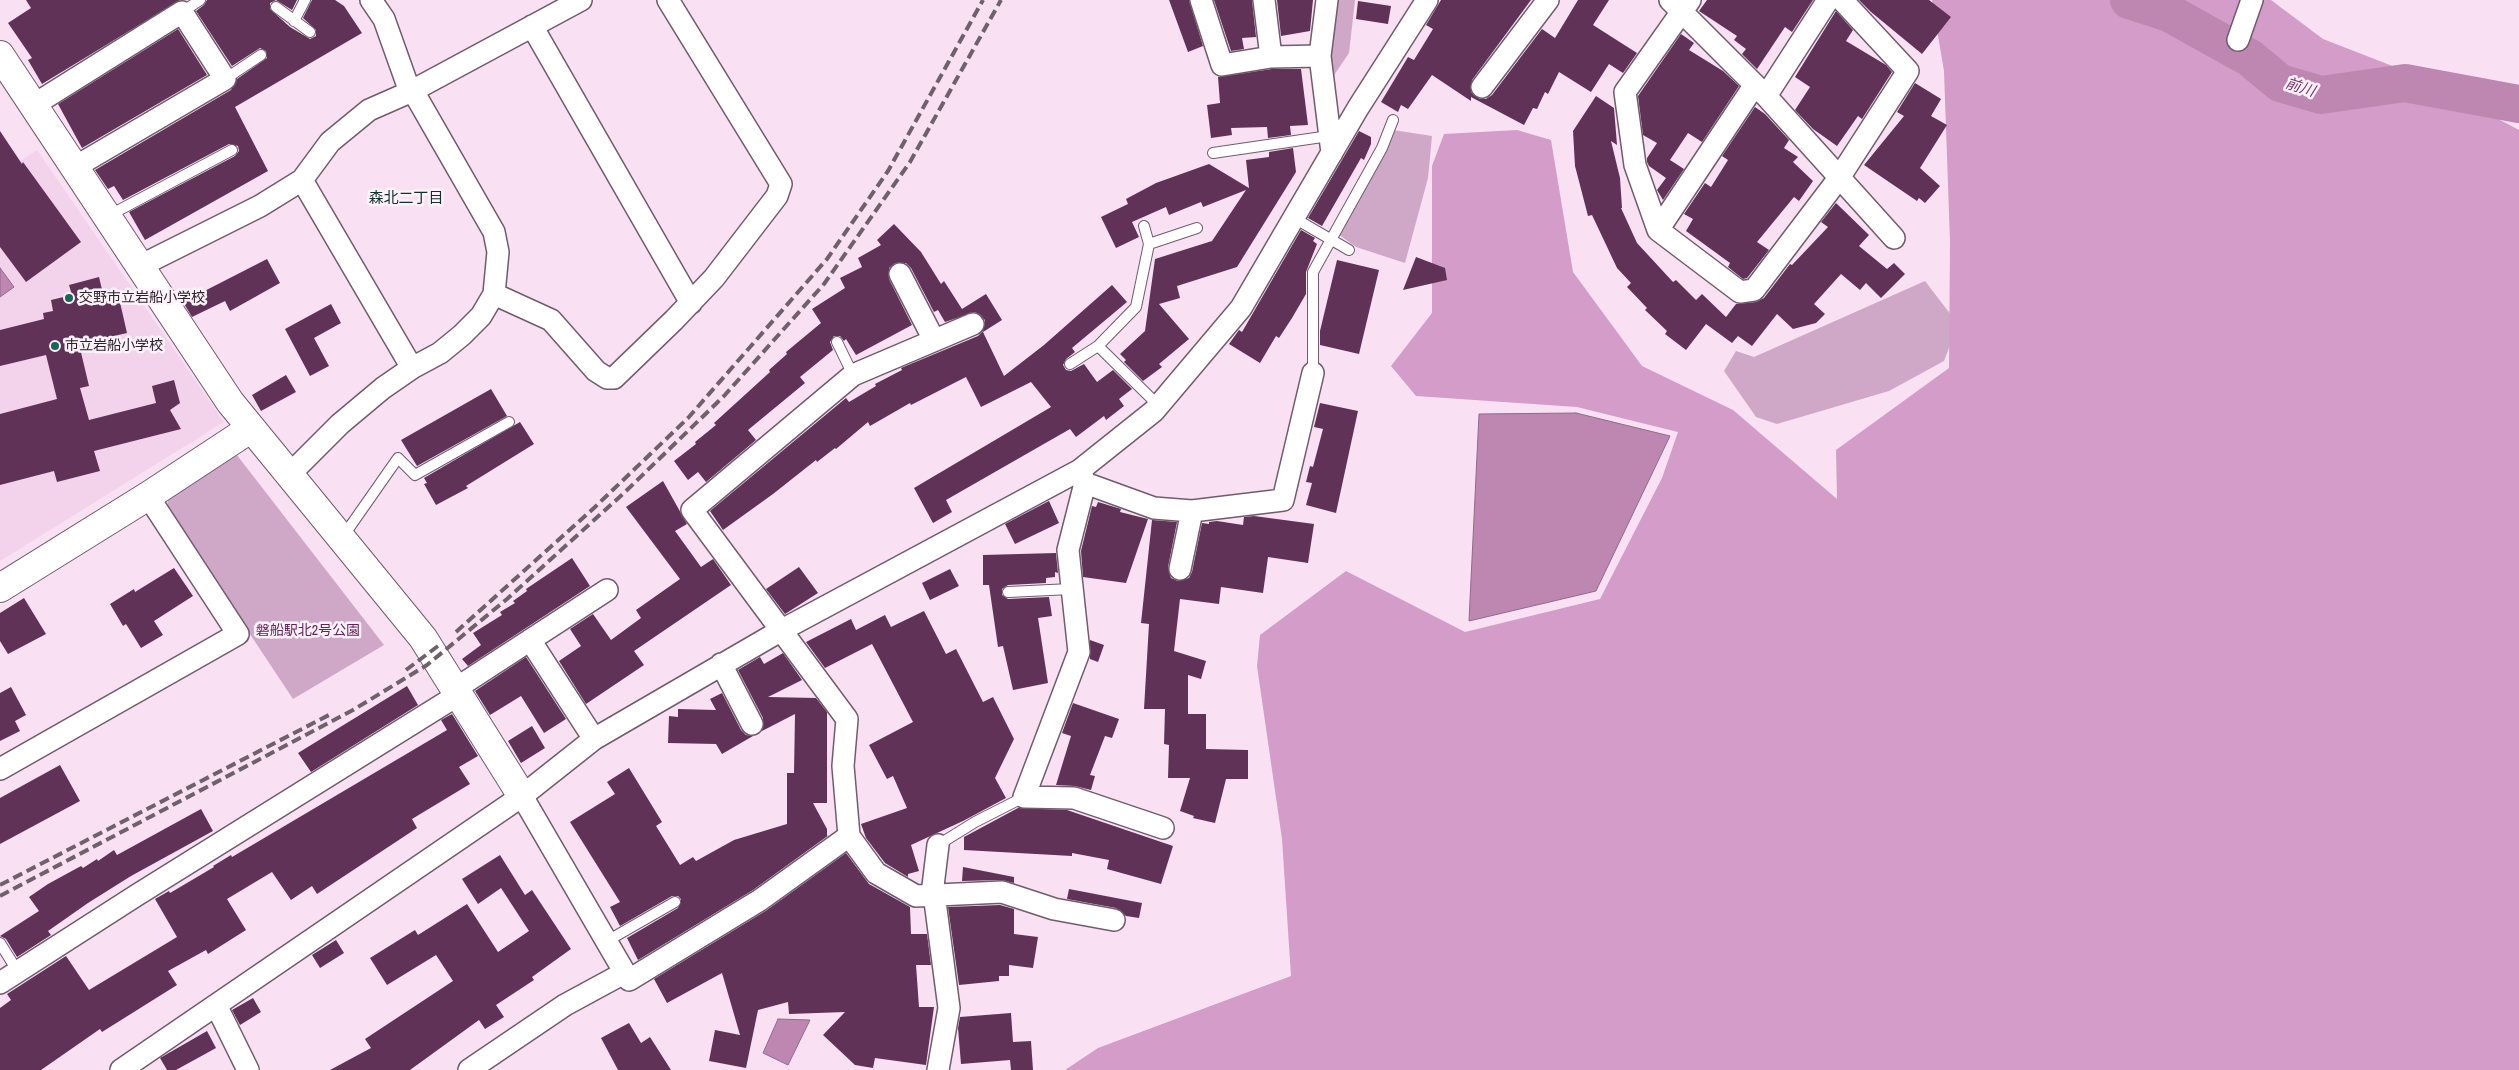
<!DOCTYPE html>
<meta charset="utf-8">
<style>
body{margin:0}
canvas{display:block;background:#f9e0f3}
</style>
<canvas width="2519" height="1070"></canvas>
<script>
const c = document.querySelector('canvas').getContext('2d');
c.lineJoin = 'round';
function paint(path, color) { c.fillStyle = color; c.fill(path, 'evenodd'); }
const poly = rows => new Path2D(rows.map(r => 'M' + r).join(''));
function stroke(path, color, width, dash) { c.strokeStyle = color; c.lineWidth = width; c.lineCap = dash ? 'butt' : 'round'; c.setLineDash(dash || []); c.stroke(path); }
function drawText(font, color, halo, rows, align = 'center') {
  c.font = font + ' "Archivo Narrow","Noto Sans JP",sans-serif'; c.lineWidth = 5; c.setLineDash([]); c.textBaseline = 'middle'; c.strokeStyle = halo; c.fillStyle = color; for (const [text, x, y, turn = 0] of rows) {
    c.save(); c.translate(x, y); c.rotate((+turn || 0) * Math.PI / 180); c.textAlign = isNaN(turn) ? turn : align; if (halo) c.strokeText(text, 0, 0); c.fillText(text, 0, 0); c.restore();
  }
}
paint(poly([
 [37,150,224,422,0,561,0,174]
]), '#f3d3eb');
paint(poly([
 [1337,0,1355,0,1349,53,1328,84],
 [1393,130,1432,136,1428,178,1405,263,1356,247,1338,234],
 [1925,281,1958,324,1944,361,1889,391,1777,424,1756,417,1724,371,1736,351,1754,357],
 [233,450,384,645,293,699,167,509,169,490]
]), '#d0a8c7');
paint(poly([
 [1932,0,2271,0,2323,39,2413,74,2519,130,2519,1070,1065,1070,1098,1048,1291,976,1282,839,1257,666,1260,635,1346,571,1465,632,1600,599,1662,478,1678,432,1577,407,1416,396,1391,366,1432,313,1432,166,1444,134,1517,130,1551,140,1573,272,1642,366,1733,410,1837,499,1836,450,1949,368,1950,242,1944,71]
]), '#d49cc8');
const water = poly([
 [0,268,14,287,0,297,0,268],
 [1576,413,1670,436,1596,591,1469,621,1479,414,1576,413],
 [778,1019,810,1020,788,1065,763,1053,778,1019]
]);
paint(water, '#be87b2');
stroke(water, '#92698a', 1);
stroke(poly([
 [2129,0,2169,13,2250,58,2280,83,2321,95,2405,83,2519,104]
]), '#be87b2', 38);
paint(poly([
 [26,0,180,0,42,84,28,60,32,58,8,23,31,8],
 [207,0,297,0,292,10,276,0,270,3,270,9,290,27,310,39,316,36,316,30,303,18,312,0,335,0,344,6,362,33,235,107,268,171,145,240,129,212,235,156,239,151,238,146,229,144,123,200,114,186,108,189,95,170,231,90,237,79,267,58,266,51,260,48,232,66,196,11,204,5],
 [1169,0,1189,0,1203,46,1188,52],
 [1214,0,1252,0,1256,37,1242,38,1244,49,1231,51],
 [1277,0,1313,0,1310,31,1281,36],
 [1441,0,1531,0,1472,80,1471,92,1480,99,1486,99,1492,95,1542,29,1555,38,1578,0,1609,0,1593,25,1637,53,1623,73,1609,64,1591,92,1559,72,1548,94,1545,92,1537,109,1533,108,1524,125,1471,97,1471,101,1432,75,1408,109,1401,105,1398,112,1381,102,1408,57,1414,60,1433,29,1426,25],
 [1707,0,1813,0,1792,32,1785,27,1757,69,1742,54,1746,49,1734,40,1737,36,1699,11],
 [1859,0,1929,0,1951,17,1922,54,1871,12],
 [1358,1,1391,6,1388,24,1356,19],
 [1836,11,1853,30,1846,41,1886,65,1892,72,1862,119,1858,116,1837,146,1813,129,1795,110,1810,87,1795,77],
 [178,29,207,75,82,148,58,104],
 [1681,34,1694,43,1689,50,1723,71,1739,86,1702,142,1688,133,1670,160,1684,169,1663,200,1657,190,1666,178,1649,166,1647,162,1647,158,1657,143,1643,135,1638,96],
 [1272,69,1301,69,1308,125,1290,126,1291,135,1268,138,1267,127,1231,128,1232,135,1211,138,1207,105,1220,103,1218,77],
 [1915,83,1941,99,1931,116,1947,125,1920,168,1940,186,1925,203,1919,198,1917,201,1864,165,1904,116,1897,112],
 [1596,96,1614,108,1617,145,1611,141,1620,178,1622,208,1621,208,1637,243,1673,282,1676,280,1696,300,1702,294,1726,317,1736,304,1756,302,1764,298,1790,264,1792,265,1828,227,1821,222,1836,203,1869,235,1859,246,1887,269,1894,263,1905,274,1881,298,1866,283,1860,290,1841,274,1814,304,1825,314,1816,323,1793,329,1777,314,1752,346,1738,336,1732,343,1706,324,1686,350,1665,334,1667,331,1645,310,1647,308,1627,287,1631,283,1617,268,1592,215,1588,216,1575,166,1573,131],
 [1755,107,1765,114,1789,140,1784,148,1798,157,1793,162,1813,181,1799,201,1794,197,1757,242,1769,250,1747,278,1743,279,1728,267,1730,263,1686,231,1693,219,1684,214,1705,183,1711,187,1728,160,1722,156],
 [0,131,22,164,23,162,81,242,26,282,0,247],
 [1359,131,1371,137,1371,144,1364,160,1361,158,1322,226,1308,218],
 [1293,148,1296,172,1237,267,1177,286,1180,298,1159,304,1189,339,1159,364,1162,367,1143,381,1124,362,1126,360,1120,354,1145,331,1155,259,1212,241,1246,190,1203,207,1201,202,1169,215,1166,207,1132,222,1139,237,1116,248,1101,217,1128,204,1126,199,1156,183,1209,164,1249,188,1246,160,1269,157,1269,152],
 [894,224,921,252,941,284,944,281,962,309,986,294,1002,320,983,332,1004,376,1044,345,1112,285,1127,302,1072,348,1075,352,1066,359,1063,365,1066,370,1071,371,1084,364,1097,382,1113,370,1132,389,1119,399,1124,406,1106,420,1104,416,1076,437,1070,429,946,500,952,512,933,523,914,488,1051,407,1031,382,981,407,966,377,911,405,910,403,870,426,868,422,836,449,835,448,817,462,816,460,773,494,723,530,710,511,846,398,849,402,876,386,875,384,902,370,901,368,978,336,983,331,985,320,975,312,945,322,938,310,934,312,911,268,906,263,895,263,889,268,889,279,912,325,856,355,846,339,844,341,840,336,834,336,830,342,833,350,800,377,805,383,748,430,756,440,706,482,698,472,688,480,674,461,696,444,695,442,716,425,714,423,770,372,769,370,787,354,786,352,821,323,812,309,845,288,840,278,862,267,858,258,881,245,877,240],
 [1301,230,1315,238,1313,241,1317,244,1306,272,1306,294,1292,318,1279,338,1276,336,1260,363,1229,344,1239,330,1242,332],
 [1416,257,1445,268,1447,280,1403,290],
 [267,259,280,283,230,311,225,301,192,317,183,302],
 [1337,260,1379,270,1359,354,1320,345,1320,331],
 [99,277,105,302,119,298,127,333,79,344,89,386,80,388,89,420,156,403,152,386,174,380,180,403,170,410,181,429,94,451,100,471,57,482,54,471,0,485,0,414,57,399,46,355,0,366,0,330,44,319,43,313,53,311,51,300,72,295,69,285],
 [331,304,341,323,314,338,329,366,310,376,285,329],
 [286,375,296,392,261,411,252,395],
 [491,389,507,416,417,466,401,440],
 [1320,403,1358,411,1336,513,1306,505,1312,483,1306,482,1310,466,1313,467,1323,429,1314,427],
 [520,422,534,444,466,486,468,488,436,505,424,484,427,483,424,478],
 [663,481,687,524,675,531,701,567,713,559,731,585,634,651,644,665,586,704,559,661,581,646,570,629,593,614,611,640,641,618,636,610,680,579,626,507],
 [1049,501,1059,523,1015,544,1005,524],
 [1098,502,1121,509,1120,512,1148,519,1126,583,1083,577,1081,551,1092,506,1096,507],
 [1254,516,1314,524,1308,563,1268,557,1263,593,1221,587,1219,604,1180,599,1174,651,1206,661,1201,679,1188,675,1188,714,1206,714,1206,749,1248,750,1248,779,1226,779,1215,823,1193,818,1194,816,1180,811,1190,778,1168,778,1169,745,1164,744,1165,709,1144,709,1149,624,1141,623,1152,520,1177,522,1168,567,1171,578,1178,581,1189,578,1192,572,1202,523,1209,524,1209,522,1217,521,1243,525,1244,517],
 [1056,553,1058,573,1055,572,1055,577,1046,578,1046,583,1008,585,1002,589,1002,595,1008,599,1049,597,1052,616,1038,618,1048,683,1013,690,1003,646,998,647,989,585,983,585,983,555],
 [572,558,590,586,468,666,462,659,481,645,473,633,502,615,500,612,515,603,513,601,527,591,526,589],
 [799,567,818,593,785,614,766,589],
 [174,568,193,596,154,621,163,635,141,648,126,624,123,626,110,604,134,589,135,592],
 [950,569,959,586,930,600,922,583],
 [24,598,46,634,8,654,0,641,0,613],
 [924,611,946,654,956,649,983,702,993,697,1014,739,995,778,1006,798,963,821,911,845,919,871,908,874,908,877,885,863,866,838,861,824,907,808,893,776,887,779,869,745,913,722,872,644,825,668,806,642,851,619,856,630,885,615,891,627],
 [1090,640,1104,645,1098,662,1090,659],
 [783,653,802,680,768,697,816,698,827,712,827,803,813,803,827,829,827,836,829,835,753,890,638,960,627,938,678,908,681,899,678,896,672,896,620,926,610,907,620,902,570,822,615,794,607,782,629,768,662,822,656,826,680,865,693,857,696,861,734,840,787,824,787,773,794,773,795,714,762,731,763,718,738,670,760,657,764,664],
 [526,657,566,719,544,733,521,696,490,715,475,691],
 [407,686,418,705,311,772,298,753],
 [11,687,26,715,15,721,20,731,0,741,0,693],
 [722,693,741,730,746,735,753,736,722,754,716,744,668,743,669,716,678,717,678,709,716,710,710,699],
 [1073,703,1119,719,1112,738,1105,736,1090,775,1095,776,1091,790,1075,786,1056,785,1071,736,1062,733],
 [452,714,478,756,459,767,470,784,412,819,417,828,317,894,312,886,291,900,272,872,227,899,246,930,208,954,206,950,168,971,177,985,102,1032,100,1029,41,1070,0,1070,0,1008,11,1000,7,994,66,956,89,990,177,937,155,899,169,891,170,893,214,867,213,866,231,855,232,857,447,730,441,720],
 [532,726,545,748,521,763,508,741],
 [60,765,80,801,0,844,0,798],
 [1018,808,1067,810,1173,846,1161,884,1107,869,1109,860,1072,853,1072,856,964,850,964,837],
 [201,809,213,831,131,876,88,903,48,931,51,935,17,957,6,939,0,936,39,911,29,897,48,884,81,866,83,868,97,859,98,861,114,850,117,855],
 [846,853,869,884,910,907,911,934,927,934,931,965,916,965,919,1007,934,1007,926,1065,875,1058,873,1068,855,1065,823,1035,845,1012,789,1014,788,1002,758,1010,746,1068,709,1061,715,1030,740,1035,722,973,667,1003,654,979,767,910],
 [500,855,525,895,532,890,571,949,532,977,534,980,496,1005,504,1017,485,1029,479,1020,410,1070,330,1070,371,1048,365,1039,453,981,436,955,387,985,370,958,415,930,418,935,467,904,498,952,529,931,501,888,478,904,462,879],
 [963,867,1014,877,1014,883,1001,880,962,881],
 [1069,889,1142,903,1139,918,1126,916,1116,908,1067,899],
 [1000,905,1014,909,1014,934,1038,937,1033,968,1009,965,1009,976,999,976,999,981,959,985,948,907],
 [336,940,344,953,320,968,312,955],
 [253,998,261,1012,240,1025,232,1010],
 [1011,1013,1013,1042,1031,1041,1033,1070,1011,1070,1010,1060,961,1064,958,1028,960,1017],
 [629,1023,641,1043,650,1037,671,1070,618,1070,601,1038],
 [207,1031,216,1048,176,1070,167,1070,160,1058]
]), '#613258');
const lane = poly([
 [276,7,310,32],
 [182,12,200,0],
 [294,21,305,0],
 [225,79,261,55],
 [1213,153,1329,136],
 [108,216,232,150],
 [1294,218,1349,250],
 [1149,244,1197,228],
 [837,342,853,375],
 [1098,346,1159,406],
 [1070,364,1098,346,1136,307,1149,244,1144,226],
 [1313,373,1313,272,1382,148,1393,120],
 [342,538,398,458,415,475,509,422],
 [1008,592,1071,589],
 [938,845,975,822,1024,797],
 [607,941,675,902],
 [0,943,18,972]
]);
const street = poly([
 [371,0,384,19,410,92],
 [1201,0,1222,65,1271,57,1320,56],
 [1264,0,1271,57],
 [1327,0,1320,56,1332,153],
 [1670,0,1766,96,1894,238],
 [1690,0,1625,92,1635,165,1658,230,1740,292,1754,290,1839,178,1908,71,1842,0],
 [532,26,691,303],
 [2238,40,2252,0],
 [1482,87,1548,0],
 [1766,96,1828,0],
 [32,106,182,12,225,79,75,167],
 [302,180,412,368],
 [1658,230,1754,86],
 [140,266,260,206,302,180,330,142,369,110,410,92,581,0],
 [900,274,934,340],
 [494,294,551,320,596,371,607,378,614,378,674,320,714,278,777,196,781,184,668,0],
 [973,324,853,375,692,510,847,719,843,766,849,836,876,873,916,896,1002,892,1054,909,1114,920],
 [1080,470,1085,483,1068,550,1079,652,1024,797,1074,798,1163,828],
 [289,475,340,424,383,388,412,368,440,353,462,335,481,316,494,294,498,252,494,232,413,91],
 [1085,483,1154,508,1192,511,1283,500,1313,373],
 [1180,569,1192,511],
 [530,640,594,739],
 [721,664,752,724],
 [455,689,607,590],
 [0,769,238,634,148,496],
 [522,796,629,980,760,900,849,836],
 [0,983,137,895,458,695],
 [216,1005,248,1070],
 [121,1070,522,796,594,739,780,631,1080,470,1154,411,1241,308,1358,108,1427,0],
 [469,1070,565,1005,624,973],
 [938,1070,949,1008,933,886,938,845]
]);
const secondary = poly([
 [0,55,230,402,423,638,522,796],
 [0,588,148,496,250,429]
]);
stroke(lane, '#715c6c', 12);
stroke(street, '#715c6c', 24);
stroke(secondary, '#715c6c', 30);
stroke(lane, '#fff', 10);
stroke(street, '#fff', 21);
stroke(secondary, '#fff', 28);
stroke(poly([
 [456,632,595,507,688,418,827,259,888,171,983,0],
 [406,670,438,646],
 [0,885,329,715],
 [0,896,353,710,427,665,507,599,625,492,724,396,824,284,910,162,1001,0]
]), '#6f616b', 4, [10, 5]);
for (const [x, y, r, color] of [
 [69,298,5,"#19645c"],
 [55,346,5,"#19645c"]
]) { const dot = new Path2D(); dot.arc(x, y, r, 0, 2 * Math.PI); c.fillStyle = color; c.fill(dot); stroke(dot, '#fdf2fa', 2); }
drawText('14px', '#2d242b', '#fdf2fa', [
 ["交野市立岩船小学校",79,298],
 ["市立岩船小学校",65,346]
], 'left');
drawText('14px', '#642359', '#fdf2fa', [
 ["磐船駅北2号公園",308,631]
]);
drawText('italic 15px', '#77356b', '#fdf2fa', [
 ["前川",2300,88,18]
]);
drawText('15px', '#10322e', '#fdf2fa', [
 ["森北二丁目",406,199]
]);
</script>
